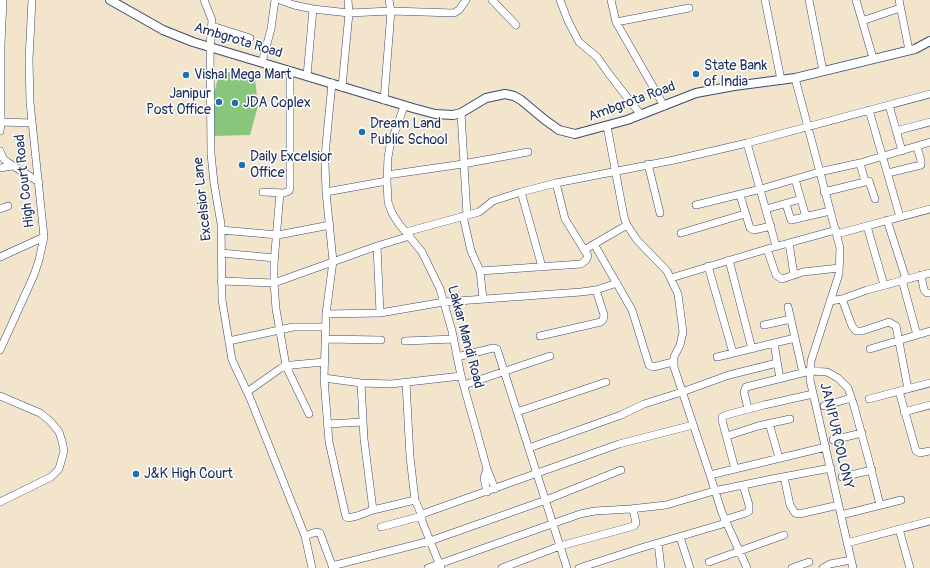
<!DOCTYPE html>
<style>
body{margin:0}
canvas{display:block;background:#f3e5cc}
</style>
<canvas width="930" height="568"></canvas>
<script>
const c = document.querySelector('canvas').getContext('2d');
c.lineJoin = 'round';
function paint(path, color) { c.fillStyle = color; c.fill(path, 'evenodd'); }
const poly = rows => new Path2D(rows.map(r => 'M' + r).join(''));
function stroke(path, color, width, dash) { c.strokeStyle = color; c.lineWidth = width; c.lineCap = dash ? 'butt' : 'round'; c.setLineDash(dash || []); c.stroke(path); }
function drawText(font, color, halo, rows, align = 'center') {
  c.font = font + ' Pangolin,sans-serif'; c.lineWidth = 3; c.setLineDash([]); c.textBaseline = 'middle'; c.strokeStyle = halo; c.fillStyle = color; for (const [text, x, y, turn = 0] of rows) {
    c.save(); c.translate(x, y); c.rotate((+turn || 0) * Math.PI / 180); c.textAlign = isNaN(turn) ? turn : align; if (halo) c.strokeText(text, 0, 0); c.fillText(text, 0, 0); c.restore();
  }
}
paint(poly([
 [220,70,255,79,258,106,250,135,214,136,212,101]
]), '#88c67c');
const minor = poly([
 [204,0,212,20,210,47,211,154,214,183,221,224,222,300,232,360,250,398,305,536,316,532,320,533,333,568],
 [280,0,294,5,313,9,349,13,391,11,389,0],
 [492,0,516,25],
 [560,0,568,21,579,42,597,57,609,74,641,115],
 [611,0,616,22,664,106],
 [765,0,781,80],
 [809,0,823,71],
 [856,0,873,58],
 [899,0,909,50],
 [862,21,900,8],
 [616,22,689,8],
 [212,26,250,38],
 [262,62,271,29,275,0],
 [307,76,313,9],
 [795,78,840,248,839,274,811,361,810,380,853,568],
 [332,83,326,145,325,163,326,192,333,261,326,314,324,378,329,442,346,517,348,518,357,516,373,510,415,500],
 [342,87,349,13,348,0],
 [384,100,391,11,454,13,459,10,466,0],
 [889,105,902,151],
 [404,106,390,146,388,157,387,181,388,202,392,213,399,224,422,252,440,289,452,331,461,376,476,429,487,469,495,489],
 [869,110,900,217],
 [461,113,467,215],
 [1,122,32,123],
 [607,126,624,217,627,225,637,240,667,271,678,294,683,332,680,345,674,357,674,367,710,475,722,513,747,568],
 [0,131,1,122,1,44,3,0],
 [896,131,930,122],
 [747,143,776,246],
 [0,151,3,158,7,162,39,182],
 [860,163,865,182],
 [648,164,660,213],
 [0,168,12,166],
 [888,173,921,165,921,161,917,146],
 [387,175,463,164,528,152],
 [795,179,806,217],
 [263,192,284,193,289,191,290,188,290,71],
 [326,192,387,181],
 [521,192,542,267],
 [824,192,869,181,875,199],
 [280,193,274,263,274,283,276,309,286,366,309,414],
 [740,195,750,228,754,230,771,226],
 [786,204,791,220,830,211],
 [696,205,761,189,819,172,860,163,930,142],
 [0,209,8,206],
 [766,209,801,199],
 [463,216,471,251,480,271,483,299],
 [887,220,906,279],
 [867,226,884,285],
 [221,230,278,235,330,225],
 [406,232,479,212,493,201,521,192,556,183,674,160,747,143,930,94],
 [681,233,745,214],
 [837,234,930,209],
 [789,243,794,275],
 [594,244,632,310,649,365,653,367,673,362],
 [377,246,380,313],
 [767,249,776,275,782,279,803,272,839,268],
 [584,250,627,225],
 [221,253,275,258],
 [0,257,44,237],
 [729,260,752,349],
 [708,266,733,353],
 [480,271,581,264,586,260,588,256,565,219,556,183],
 [921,275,924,290,927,293,930,293],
 [671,278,767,249,836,230],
 [902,280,917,335],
 [221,281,274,283,377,246,410,236],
 [842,299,852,326,856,331,862,331,889,322,896,326,908,389],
 [830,301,842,299,867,290,930,273],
 [788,307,803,373],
 [326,314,380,313,444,302,581,292,596,290,617,283],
 [764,325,791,319],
 [540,336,601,322,603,320,604,315,596,290],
 [325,339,381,340],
 [229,341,293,327,325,327],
 [405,341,454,339],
 [774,343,780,379],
 [870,349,930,331],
 [0,350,34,275,39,260,44,237,30,102,29,59,32,0],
 [457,357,493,348,497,349,567,568],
 [717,357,795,338],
 [324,378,361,383,391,384,461,376],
 [361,383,364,439,373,510],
 [464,385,550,356],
 [899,391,916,451,920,453,930,451],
 [247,392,281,368,292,365,324,362],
 [0,396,40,413,50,421,59,432,62,441,64,451,59,469,51,477,0,502],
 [869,399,930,383],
 [824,406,851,398],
 [748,409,744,392,746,387,810,371,827,372,838,378,848,388,854,406,869,461,880,505],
 [517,412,606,382],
 [904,412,930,405],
 [769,423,779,458],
 [327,424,363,422],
 [727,436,758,426,790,419],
 [833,440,862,433],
 [529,448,621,415,644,404,682,392,729,375,777,363],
 [735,469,722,420,722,417,726,415,764,405,813,394],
 [710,475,826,447],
 [784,477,790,505,795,513,799,514,839,505],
 [842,477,872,470],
 [487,492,484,478,487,469],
 [841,515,901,500],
 [724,520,746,513,749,511,749,505,743,485],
 [381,527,422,516,415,500,410,457,406,383],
 [899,529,910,568],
 [305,536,312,568],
 [680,537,690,568],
 [658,543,661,568],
 [847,543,930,521],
 [709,562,784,535],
 [332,566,430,541,546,500,621,470],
 [428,568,580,514,595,511,630,509,666,505,714,491,772,479,831,468],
 [441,568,422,521,422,516,425,513,619,444,693,425],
 [502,568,560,546,634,526,636,523,633,509],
 [579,568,644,547,726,523],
 [792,568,809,562],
 [823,568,830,564,851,560]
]);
const major = poly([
 [110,0,163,30,193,42,413,108,435,114,453,115,461,113,486,98,505,94,514,96,521,100,545,120,559,130,575,134,627,120,696,93,734,86,795,78,915,49,930,41]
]);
stroke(minor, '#3b4a6e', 8);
stroke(major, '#3b4a6e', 10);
stroke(minor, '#fff', 7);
stroke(major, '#fff', 8);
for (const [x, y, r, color] of [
 [696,74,4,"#1f6fb2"],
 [186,75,4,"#1f6fb2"],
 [219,102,4,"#1f6fb2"],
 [235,103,4,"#1f6fb2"],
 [362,132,4,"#1f6fb2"],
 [242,165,4,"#1f6fb2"],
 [136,474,4,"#1f6fb2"]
]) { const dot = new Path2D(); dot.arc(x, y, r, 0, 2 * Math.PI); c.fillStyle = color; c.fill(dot); stroke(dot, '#fff', 1.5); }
drawText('14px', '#1b2f5e', '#fff', [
 ["Ambgrota Road",238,41,17],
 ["Ambgrota Road",632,102,-20],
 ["High Court Road",25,181,-96],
 ["Excelsior Lane",203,199,-96],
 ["Lakkar Mandi Road",465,337,75],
 ["JANIPUR COLONY",836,436,77]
]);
drawText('14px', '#1b2f5e', '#fff', [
 ["State Bank",704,66],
 ["of India",704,82],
 ["Vishal Mega Mart",194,75],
 ["Janipur",211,94,"right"],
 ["Post Office",211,110,"right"],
 ["JDA Coplex",243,103],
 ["Dream Land",370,124],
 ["Public School",370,140],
 ["Daily Excelsior",250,157],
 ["Office",250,173],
 ["J&K High Court",144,474]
], 'left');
</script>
